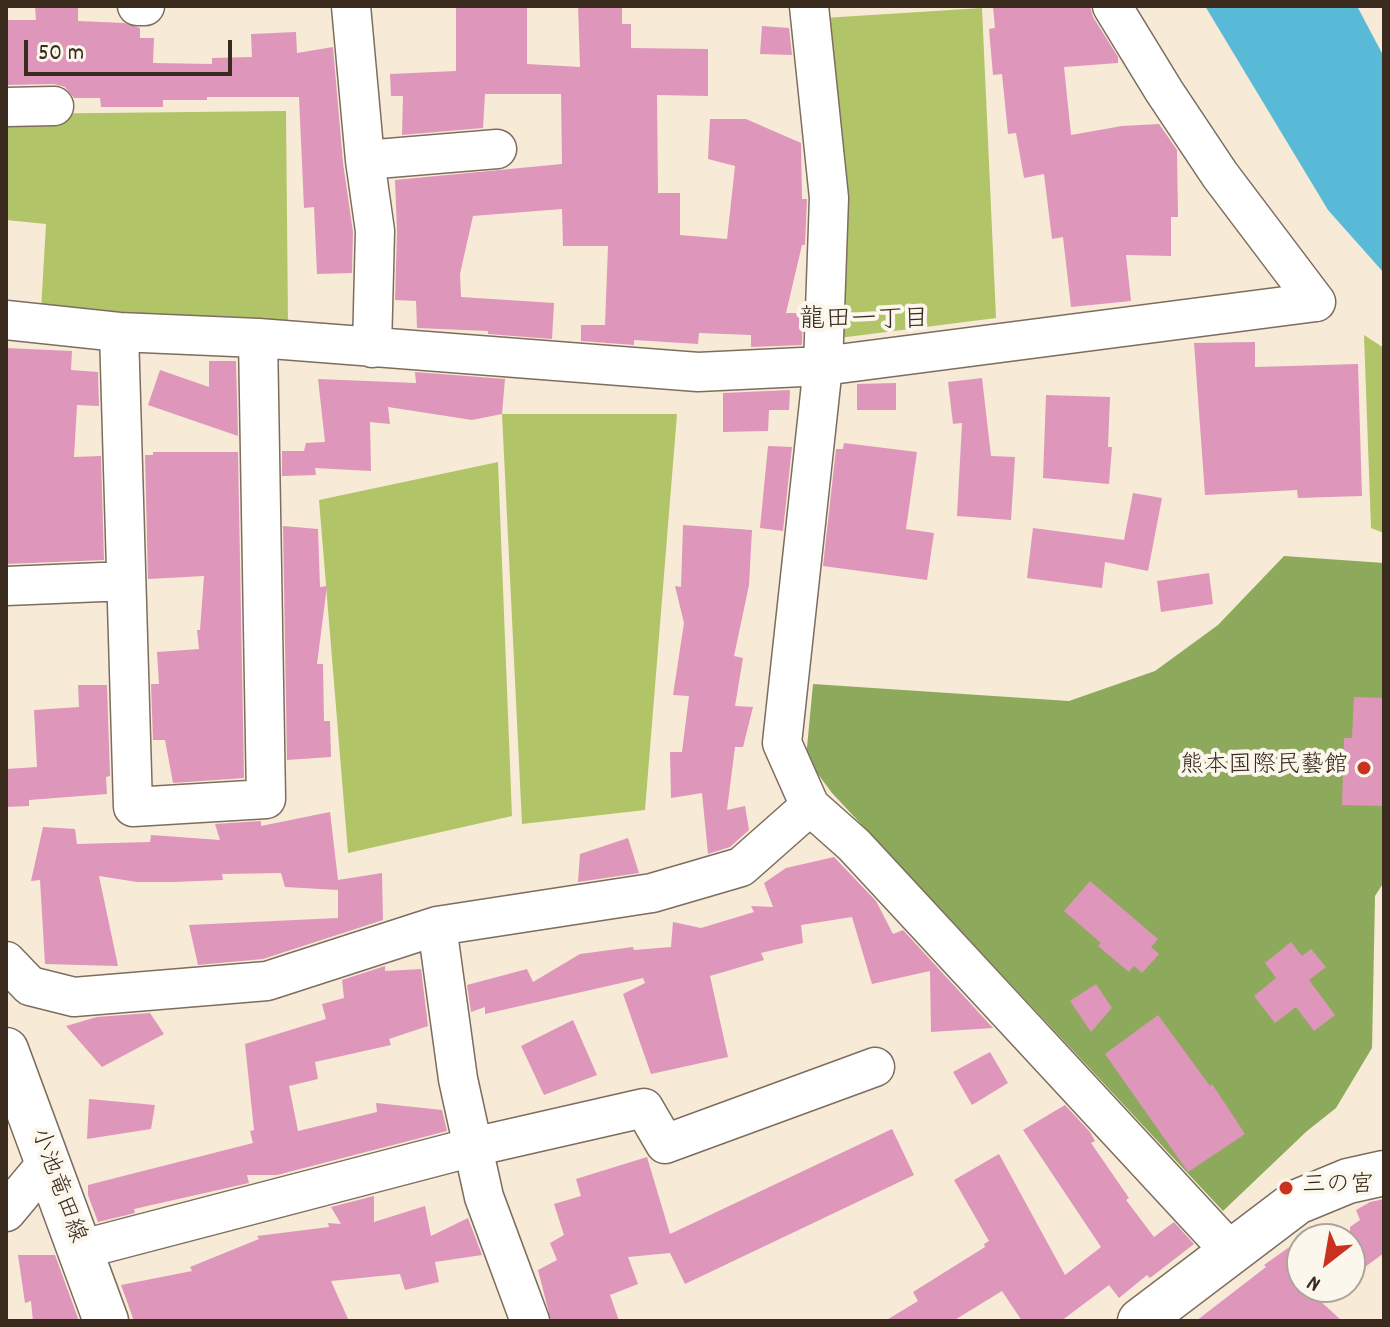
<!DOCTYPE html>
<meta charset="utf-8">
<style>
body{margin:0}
#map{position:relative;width:1390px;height:1327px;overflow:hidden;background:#f7ead6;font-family:Dekko,sans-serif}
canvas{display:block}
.frame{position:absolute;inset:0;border:8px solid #3b2a1e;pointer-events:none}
.north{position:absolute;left:1286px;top:1223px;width:80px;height:80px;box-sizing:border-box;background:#fbf7ec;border:2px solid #aea59a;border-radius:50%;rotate:211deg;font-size:22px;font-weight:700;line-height:32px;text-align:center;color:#3b2a1e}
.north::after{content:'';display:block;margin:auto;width:28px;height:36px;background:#c8321e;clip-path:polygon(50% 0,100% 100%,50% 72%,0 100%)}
.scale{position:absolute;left:24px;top:40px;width:208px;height:36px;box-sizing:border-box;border:4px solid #3b2a1e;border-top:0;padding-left:10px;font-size:24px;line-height:28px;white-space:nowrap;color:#3b2a1e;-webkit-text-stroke:6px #fbf7ec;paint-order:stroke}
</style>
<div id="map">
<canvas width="1390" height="1327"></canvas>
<div class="frame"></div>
<div class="north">N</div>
<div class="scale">50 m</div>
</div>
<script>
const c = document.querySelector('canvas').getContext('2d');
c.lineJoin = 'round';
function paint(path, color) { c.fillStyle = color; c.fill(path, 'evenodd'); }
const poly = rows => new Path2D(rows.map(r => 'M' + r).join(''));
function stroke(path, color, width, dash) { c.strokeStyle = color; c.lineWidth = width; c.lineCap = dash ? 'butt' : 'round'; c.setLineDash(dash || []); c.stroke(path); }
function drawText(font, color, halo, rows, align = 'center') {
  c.font = font + ' Dekko,"Klee One",sans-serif'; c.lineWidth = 8; c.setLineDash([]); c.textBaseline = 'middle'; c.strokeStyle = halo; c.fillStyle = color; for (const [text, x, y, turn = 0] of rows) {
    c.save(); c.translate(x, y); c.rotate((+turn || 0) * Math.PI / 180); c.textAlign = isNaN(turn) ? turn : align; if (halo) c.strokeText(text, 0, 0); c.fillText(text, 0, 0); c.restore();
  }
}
paint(poly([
 [982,8,996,318,839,338,824,18],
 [286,111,288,325,41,311,46,224,6,220,6,114],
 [1364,335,1384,348,1384,533,1371,528],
 [502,414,677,414,645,810,522,824],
 [498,462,512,816,348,853,319,500]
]), '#b2c468');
paint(poly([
 [1284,556,1384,563,1384,882,1375,896,1372,1048,1336,1108,1307,1131,1223,1211,832,793,806,758,813,684,1069,701,1155,671,1218,625]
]), '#8daa5c');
paint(poly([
 [1205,6,1357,6,1384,57,1384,273,1328,210]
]), '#58bad7');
paint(poly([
 [35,6,78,6,78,21,124,23,140,28,140,38,154,38,153,63,212,64,212,58,252,57,251,34,296,32,297,53,333,47,343,163,353,232,352,273,317,274,314,207,304,208,299,97,207,97,207,100,163,100,163,107,101,107,100,98,74,98,65,87,54,84,6,85,6,20,36,20],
 [456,6,527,6,527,64,580,67,578,6,622,6,622,24,631,24,631,48,708,49,708,96,657,95,658,193,680,193,680,235,727,239,735,166,708,159,710,119,746,119,801,143,802,199,807,199,805,245,802,245,786,313,803,313,802,345,751,347,751,335,699,333,698,344,634,340,634,345,581,341,581,325,605,325,608,246,563,246,562,209,473,216,460,274,461,297,554,303,552,339,488,334,488,331,417,328,416,301,395,300,397,232,395,180,562,164,561,94,485,94,483,128,402,135,403,96,391,96,390,74,456,71],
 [993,6,1090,6,1093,17,1118,57,1118,63,1064,67,1071,135,1122,126,1159,124,1177,150,1178,217,1171,217,1171,256,1126,255,1131,301,1071,307,1063,237,1052,239,1044,174,1024,178,1016,133,1008,134,1002,74,993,75,989,29,995,28],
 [762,26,789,28,792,55,760,54],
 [1255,342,1255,367,1358,364,1362,496,1298,498,1297,490,1205,495,1194,343],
 [6,348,72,351,71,370,98,372,99,406,77,405,74,457,101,456,104,560,6,564],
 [209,361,236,361,238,436,148,405,160,370,209,387],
 [415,372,505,379,502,414,472,420,388,407,390,424,370,422,371,471,315,468,316,475,282,476,282,451,304,451,306,443,325,442,318,379,416,383],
 [982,378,991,456,1015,457,1011,520,957,516,962,423,953,424,948,382],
 [896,383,896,410,857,410,857,384],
 [790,390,789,410,769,410,768,431,723,432,723,393],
 [1046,395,1110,397,1108,447,1112,447,1109,484,1043,478],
 [844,443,917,452,906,529,934,533,927,580,823,566,836,449,843,449],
 [768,446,792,447,783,531,760,528],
 [153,452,238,452,244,778,173,783,165,740,153,740,151,684,159,684,157,652,199,649,197,630,200,630,204,576,148,579,145,455,153,455],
 [1133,493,1162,498,1148,571,1105,562,1102,588,1027,578,1033,528,1124,540],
 [683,525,752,530,749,585,734,656,743,658,735,706,753,707,743,747,735,747,727,810,745,806,749,830,730,847,708,854,702,793,671,798,670,752,682,752,689,696,673,695,684,623,675,586,681,587],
 [283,526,318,529,320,587,327,586,317,664,323,664,324,721,330,721,331,757,287,760],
 [1209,573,1213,604,1161,612,1157,581],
 [78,685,107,685,110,776,106,777,107,794,29,800,29,806,6,807,6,769,37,767,34,710,79,707],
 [1354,697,1384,698,1384,806,1342,805,1344,738,1352,738],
 [330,812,338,880,382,873,383,920,263,959,198,965,189,925,338,918,338,890,285,887,281,873,222,874,223,880,173,882,137,882,99,876,118,966,45,964,40,880,31,881,43,827,75,829,77,844,150,842,151,835,220,840,215,824,261,821,261,826],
 [628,838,639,873,578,882,580,854],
 [834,857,876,901,893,934,903,930,993,1028,931,1032,930,971,872,984,852,917,801,925,803,943,761,953,764,960,710,976,728,1057,651,1074,623,994,645,983,643,978,485,1014,485,1007,471,1012,467,985,527,969,533,982,580,954,633,947,634,950,671,947,673,922,701,928,754,912,751,906,773,907,764,883,786,868],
 [1090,881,1158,939,1151,947,1159,954,1142,973,1134,966,1129,972,1098,946,1101,943,1064,911],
 [1291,942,1302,956,1311,949,1326,967,1309,980,1335,1015,1314,1031,1296,1007,1275,1023,1254,996,1276,978,1265,963],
 [385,966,385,971,421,969,428,1026,389,1039,391,1045,315,1062,318,1079,289,1086,298,1131,377,1112,376,1103,442,1110,447,1131,277,1175,247,1175,249,1183,134,1209,135,1213,98,1222,88,1195,88,1185,253,1143,250,1131,254,1130,245,1044,326,1019,322,1004,344,998,342,980],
 [1096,984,1112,1008,1091,1032,1070,1001],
 [150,1013,164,1034,102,1067,66,1026,97,1017],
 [1158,1015,1210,1086,1212,1084,1245,1134,1188,1172,1105,1054],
 [573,1020,597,1075,544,1095,521,1046],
 [990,1052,1008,1083,972,1105,953,1072],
 [89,1099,155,1105,151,1129,87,1139],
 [1065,1105,1090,1132,1095,1141,1091,1143,1129,1198,1126,1200,1154,1237,1174,1222,1194,1244,1150,1278,1147,1275,1119,1298,1109,1285,1061,1321,1022,1321,1002,1291,953,1321,885,1321,918,1301,913,1292,985,1247,984,1244,989,1241,954,1180,999,1154,1065,1275,1101,1247,1023,1130],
 [892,1129,914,1175,685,1284,670,1253,628,1257,638,1284,610,1295,619,1321,551,1321,538,1270,557,1260,550,1243,564,1235,554,1204,581,1196,576,1179,647,1157,670,1234],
 [374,1196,374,1222,425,1206,431,1236,468,1218,482,1255,435,1262,439,1282,405,1290,400,1274,331,1281,349,1321,134,1321,121,1285,192,1271,190,1267,259,1239,257,1236,329,1227,328,1223,341,1224,331,1207],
 [1384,1199,1384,1253,1350,1278,1350,1227,1360,1220,1356,1210,1370,1202],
 [1302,1238,1302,1287,1305,1287,1342,1321,1196,1321,1266,1267,1264,1265],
 [18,1255,55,1255,79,1321,33,1321,31,1301,25,1303]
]), '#df96bb');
const minor = poly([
 [137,6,145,6],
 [351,6,365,160,375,231,372,348],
 [809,6,829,198,823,366,782,743,810,806,854,845,1232,1253],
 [1112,6,1164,91,1220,175,1316,302],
 [6,107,54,106],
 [365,160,497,149],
 [6,320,119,332,258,338,698,372,823,366,1316,302],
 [119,332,133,807,266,799,258,338],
 [6,586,126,581],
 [437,926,458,1079,484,1197,530,1321],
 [6,961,30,986,74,997,267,981,437,926,652,893,741,867,810,806],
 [6,1212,47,1163],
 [79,1250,473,1147,644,1108,665,1144,875,1067]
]);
const major = poly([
 [6,1050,106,1321],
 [1140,1321,1297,1202,1348,1181,1384,1173]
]);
stroke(minor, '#7d6d5e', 41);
stroke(major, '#7d6d5e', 47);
stroke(minor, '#fff', 38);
stroke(major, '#fff', 44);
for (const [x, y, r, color] of [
 [1364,768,8,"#c8321e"],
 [1286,1188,8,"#c8321e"]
]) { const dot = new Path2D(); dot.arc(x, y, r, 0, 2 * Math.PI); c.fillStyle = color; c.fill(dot); stroke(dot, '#fbf7ec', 3); }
drawText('24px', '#3b2a1e', '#fbf7ec', [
 ["熊本国際民藝館",1348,768],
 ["三の宮",1302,1188,"left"]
], 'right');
drawText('24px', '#3b2a1e', '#fbf7ec', [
 ["小池竜田線",56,1186,70]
]);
drawText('26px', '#3b2a1e', '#fbf7ec', [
 ["龍田一丁目",864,322]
]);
</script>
